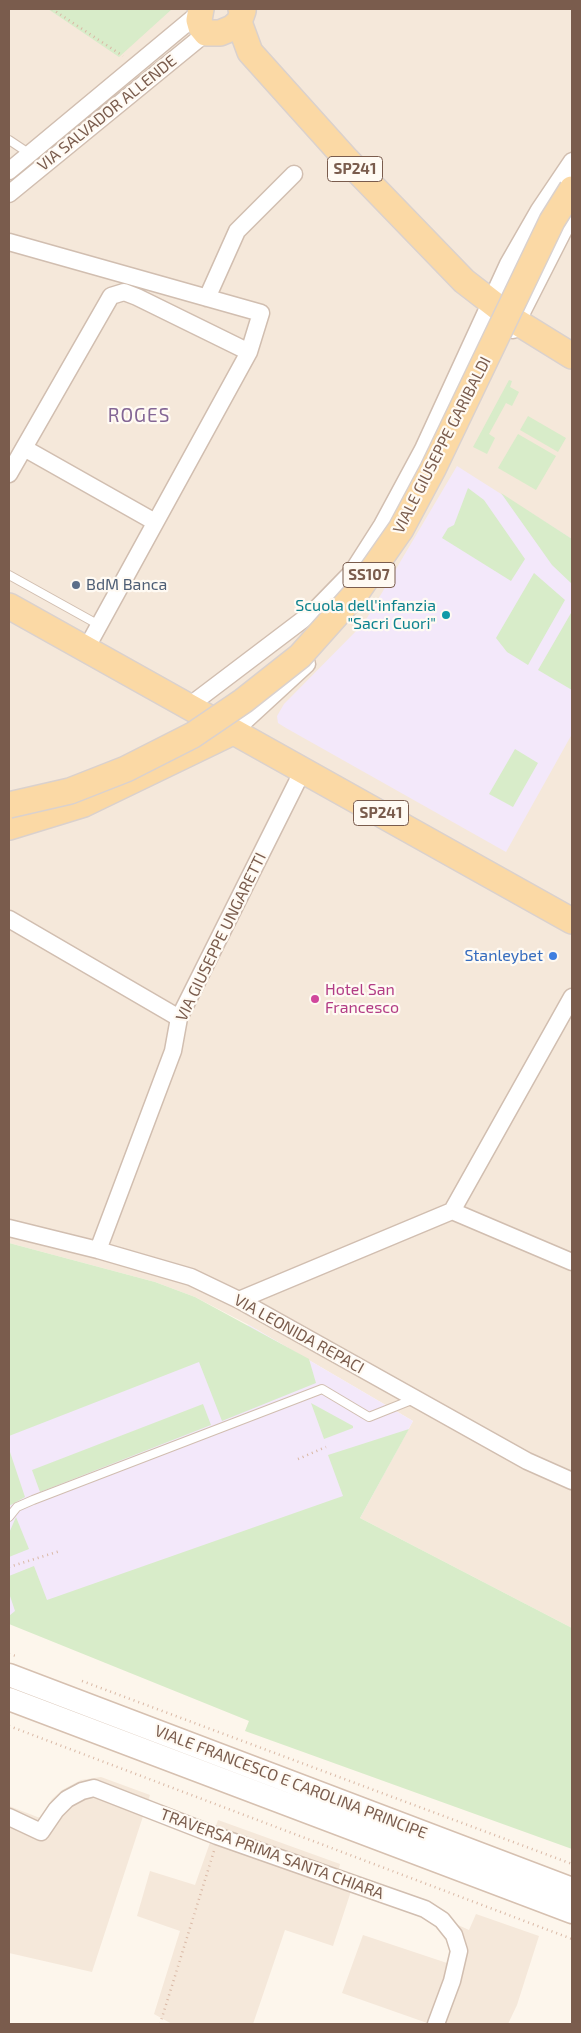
<!DOCTYPE html>
<style>
body{margin:0}
#map{position:relative;width:581px;height:2033px;overflow:hidden;background:#fdf6ec;font-family:"Exo 2",sans-serif}
canvas{display:block}
.frame{position:absolute;inset:0;border:10px solid #7a5c4d;pointer-events:none}
</style>
<div id="map">
<canvas width="581" height="2033"></canvas>
<div class="frame"></div>
</div>
<script>
const c = document.querySelector('canvas').getContext('2d');
c.lineJoin = 'round';
function paint(path, color) { c.fillStyle = color; c.fill(path, 'evenodd'); }
const poly = rows => new Path2D(rows.map(r => 'M' + r).join(''));
function stroke(path, color, width, dash) { c.strokeStyle = color; c.lineWidth = width; c.lineCap = dash ? 'butt' : 'round'; c.setLineDash(dash || []); c.stroke(path); }
function drawText(font, color, halo, rows, align = 'center') {
  c.font = font + ' "Exo 2",sans-serif'; c.lineWidth = 4.5; c.setLineDash([]); c.textBaseline = 'middle'; c.strokeStyle = halo; c.fillStyle = color; for (const [text, x, y, turn = 0] of rows) {
    c.save(); c.translate(x, y); c.rotate((+turn || 0) * Math.PI / 180); c.textAlign = isNaN(turn) ? turn : align; if (halo) c.strokeText(text, 0, 0); c.fillText(text, 0, 0); c.restore();
  }
}
paint(poly([
 [9,9,572,9,572,1628,360,1518,413,1421,249,1325,195,1297,155,1282,9,1243],
 [101,1777,150,1795,92,1972,9,1953,9,1806,40,1818,52,1799,62,1790,81,1780],
 [218,1820,340,1864,338,1873,355,1879,333,1946,285,1930,253,2024,172,2024,154,2014,180,1931,137,1916,150,1871,195,1885],
 [476,1914,539,1936,517,2005,508,2024,430,2024,342,1993,363,1935,447,1963,458,1925,469,1930]
]), '#f5e8da');
paint(poly([
 [457,466,572,539,572,734,506,852,286,728,278,723,277,716,284,704,364,623],
 [249,1325,413,1421,360,1518,9,1624,9,1389]
]), '#f3e8fa');
paint(poly([
 [48,9,172,9,119,57],
 [509,380,512,381,510,387,519,392,512,406,506,403,489,434,495,438,487,454,473,447],
 [528,416,566,438,558,452,520,430],
 [518,434,556,456,536,490,498,468],
 [468,488,484,500,525,559,511,581,442,538,448,528,454,525],
 [501,493,572,539,572,584,552,565],
 [534,573,565,600,528,665,507,652,496,638],
 [571,613,572,614,572,690,538,670],
 [515,749,538,763,513,807,489,794],
 [9,1243,155,1282,195,1297,309,1359,316,1383,222,1421,199,1362,9,1436],
 [311,1403,353,1426,353,1428,324,1439],
 [203,1404,211,1425,40,1492,32,1470],
 [409,1429,360,1518,572,1628,572,1849,245,1731,249,1721,9,1624,9,1616,15,1611,9,1593,9,1576,34,1566,47,1600,343,1496,328,1455],
 [9,1449,25,1497,9,1506],
 [16,1517,29,1549,9,1557,9,1533]
]), '#d8ecc9');
const lane = poly([
 [9,140,30,154],
 [9,575,99,625],
 [9,1517,17,1507,33,1500,322,1389,369,1417,414,1399]
]);
const street = poly([
 [9,171,199,13],
 [9,194,206,33],
 [9,242,261,313,249,352,86,649],
 [207,298,237,231,294,174],
 [513,330,572,214],
 [24,448,155,522],
 [9,474,111,296,124,292,137,297,249,352],
 [189,706,313,612,352,572,382,525,423,449,508,264,539,210,572,161],
 [233,732,307,664],
 [9,919,179,1018],
 [452,1211,572,1262],
 [9,1228,98,1250,191,1277,239,1300,527,1461,572,1481],
 [98,1250,173,1051,179,1018,303,770],
 [239,1300,452,1211,572,997],
 [9,1817,41,1832,56,1810,67,1799,82,1791,94,1788,217,1836,425,1909,442,1920,454,1935,459,1951,452,1981,436,2024]
]);
const secondary = poly([
 [9,1675,572,1889],
 [9,1699,572,1912]
]);
const primary = poly([
 [201,9,199,20,201,27,206,33,220,33,232,28,239,22,243,11,241,9],
 [239,22,250,52,347,160,464,281,517,322,572,356],
 [9,606,572,921],
 [9,827,84,804,233,732]
]);
stroke(lane, '#d1beb0', 10);
stroke(street, '#d1beb0', 19);
stroke(secondary, '#d6c0b0', 25);
stroke(primary, '#dad1cd', 28);
stroke(poly([
 [52,9,123,56],
 [298,1459,326,1447],
 [9,1567,60,1551],
 [9,1654,16,1656],
 [82,1681,572,1864],
 [9,1726,572,1939],
 [160,2024,214,1851]
]), '#d9b8a5', 2.5, [1, 4]);
stroke(lane, '#fff', 8);
stroke(street, '#fff', 16);
stroke(secondary, '#fff', 22);
stroke(primary, '#fbd9a5', 25);
const primaryBridge = poly([
 [9,805,70,791,126,769,193,735,243,701,300,656,357,592,401,529,433,469,552,221,572,189]
]);
stroke(primaryBridge, '#dad1cd', 28, []);
stroke(primaryBridge, '#fbd9a5', 25);
for (const [x, y, r, color] of [
 [76,585,5,"#5c6f8a"],
 [446,615,5,"#0f9aa8"],
 [553,956,5,"#3f7fe0"],
 [315,999,5,"#d1479c"]
]) { const dot = new Path2D(); dot.arc(x, y, r, 0, 2 * Math.PI); c.fillStyle = color; c.fill(dot); stroke(dot, '#fffaf3', 2); }
for (const [x, y, w] of [
 [355,169,55],
 [369,575,52],
 [381,813,55]
]) { const box = new Path2D(); box.roundRect(x - w / 2, y - 12.5, w, 25, 4); c.fillStyle = '#fffaf3'; c.fill(box); stroke(box, '#7a5c4d', 1); }
drawText('bold 15px', '#7a5c4d', null, [
 ["SP241",355,169],
 ["SS107",369,575],
 ["SP241",381,813]
]);
drawText('16px', '#7a5c4d', '#fffaf3', [
 ["VIA SALVADOR ALLENDE",107,113,-39],
 ["VIALE GIUSEPPE GARIBALDI",442,445,-63],
 ["VIA GIUSEPPE UNGARETTI",221,937,-64],
 ["VIA LEONIDA REPACI",299,1334,29],
 ["VIALE FRANCESCO E CAROLINA PRINCIPE",291,1782,21],
 ["TRAVERSA PRIMA SANTA CHIARA",272,1854,20]
]);
drawText('16px', '#4e5e75', '#fffaf3', [
 ["BdM Banca",86,585]
], 'left');
drawText('16px', '#0d838f', '#fffaf3', [
 ["Scuola dell'infanzia",436,606],
 ["\"Sacri Cuori\"",436,624]
], 'right');
drawText('16px', '#366cbe', '#fffaf3', [
 ["Stanleybet",543,956]
], 'right');
drawText('16px', '#b23c85', '#fffaf3', [
 ["Hotel San",325,990],
 ["Francesco",325,1008]
], 'left');
c.letterSpacing = '1px';
drawText('19px', '#846695', '#fffaf3', [
 ["ROGES",139,416]
]);
c.letterSpacing = '0px';
</script>
